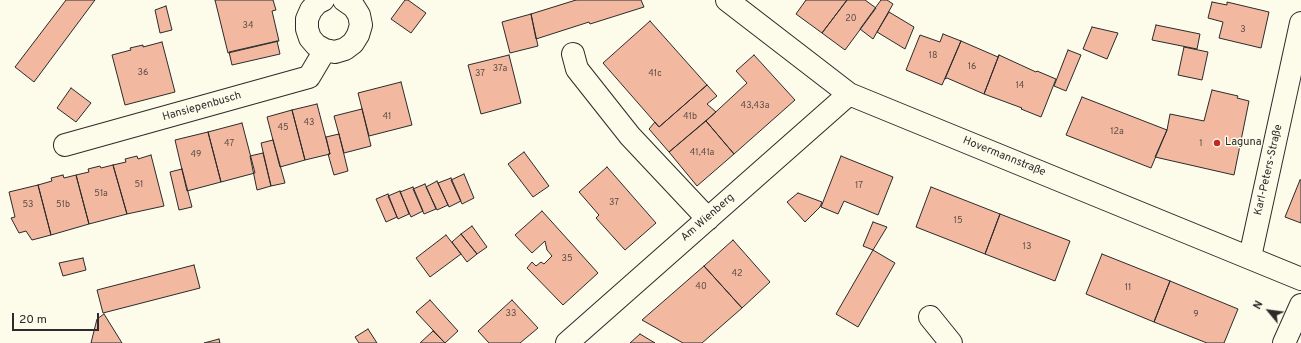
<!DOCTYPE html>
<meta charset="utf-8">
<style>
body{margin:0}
#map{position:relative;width:1301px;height:343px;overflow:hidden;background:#fdfbea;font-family:Overpass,sans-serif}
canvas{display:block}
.north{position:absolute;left:1249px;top:291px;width:40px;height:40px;-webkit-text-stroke:3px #fdfbea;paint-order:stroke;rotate:299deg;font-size:11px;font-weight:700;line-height:16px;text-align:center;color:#2b2b2b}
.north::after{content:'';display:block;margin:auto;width:14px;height:18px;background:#2b2b2b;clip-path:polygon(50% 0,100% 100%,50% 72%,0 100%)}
.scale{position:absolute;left:12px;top:313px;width:87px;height:18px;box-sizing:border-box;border:2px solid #2b2b2b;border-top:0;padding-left:5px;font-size:12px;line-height:14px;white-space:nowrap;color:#2b2b2b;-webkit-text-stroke:3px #fdfbea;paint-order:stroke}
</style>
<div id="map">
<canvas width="1301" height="343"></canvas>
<div class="north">N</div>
<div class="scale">20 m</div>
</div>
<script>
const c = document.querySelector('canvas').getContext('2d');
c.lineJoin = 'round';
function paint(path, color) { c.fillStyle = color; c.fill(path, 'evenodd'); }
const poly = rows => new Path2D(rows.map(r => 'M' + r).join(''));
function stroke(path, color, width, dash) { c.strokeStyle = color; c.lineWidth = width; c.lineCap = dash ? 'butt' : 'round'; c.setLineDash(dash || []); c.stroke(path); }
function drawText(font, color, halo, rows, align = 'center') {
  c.font = font + ' Overpass,sans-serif'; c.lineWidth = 3; c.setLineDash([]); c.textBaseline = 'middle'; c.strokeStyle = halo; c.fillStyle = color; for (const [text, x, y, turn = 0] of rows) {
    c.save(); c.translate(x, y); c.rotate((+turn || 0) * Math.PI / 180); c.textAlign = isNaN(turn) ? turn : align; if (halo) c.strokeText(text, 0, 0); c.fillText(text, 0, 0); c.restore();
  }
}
const building = poly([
 [66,0,95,0,34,82,15,67,66,0],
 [215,0,273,0,276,10,272,11,279,41,228,53,215,0],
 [405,0,408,0,426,13,411,33,391,19,405,0],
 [576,0,641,0,644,7,590,24,589,22,536,39,531,14,576,0],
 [806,0,847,0,822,33,796,14,806,0],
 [847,0,865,0,876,8,845,50,822,33,847,0],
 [881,0,887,0,893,4,873,39,860,29,881,0],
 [1212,2,1227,5,1227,2,1269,12,1261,48,1219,38,1223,22,1208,18,1212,2],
 [166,6,172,30,160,33,155,10,166,6],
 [889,12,914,27,905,49,877,32,889,12],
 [531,14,538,46,510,53,502,22,531,14],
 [650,21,707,85,659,127,603,63,650,21],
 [1156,25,1200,34,1197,49,1152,40,1156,25],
 [1092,27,1118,33,1107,59,1083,49,1092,27],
 [943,34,961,41,942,85,906,70,920,35,940,42,943,34],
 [277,41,280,54,232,65,229,52,277,41],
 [961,41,998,57,999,55,984,94,947,78,945,79,961,41],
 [162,42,175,92,125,105,112,55,131,50,130,48,143,45,143,47,162,42],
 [1184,47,1208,52,1202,80,1178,75,1184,47],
 [1068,50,1081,55,1066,91,1054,86,1068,50],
 [509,55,521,103,481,114,468,65,509,55],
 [754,55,795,100,734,154,706,121,747,83,736,71,754,55],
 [999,55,1036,72,1037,71,1056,79,1041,117,1021,109,1022,108,984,94,999,55],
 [401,82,412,125,369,136,358,93,401,82],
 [707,85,717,96,707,104,716,112,669,152,649,129,655,122,659,127,707,85],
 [71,88,91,103,76,122,57,108,71,88],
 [1212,90,1238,96,1237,98,1249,101,1234,175,1155,157,1167,130,1170,114,1204,121,1212,90],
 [1082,97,1167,130,1151,168,1066,135,1082,97],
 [317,104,330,154,305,160,292,110,317,104],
 [362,109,371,146,344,153,334,116,362,109],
 [292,110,305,160,280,167,267,117,292,110],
 [706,121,734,154,697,186,669,152,706,121],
 [242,123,255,173,221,182,208,132,242,123],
 [208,132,221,182,187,191,175,140,208,132],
 [339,134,348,171,334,175,328,154,330,154,326,137,339,134],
 [273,140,285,183,271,186,261,143,273,140],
 [524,152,549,186,533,197,508,164,524,152],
 [263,153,271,186,257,190,250,156,263,153],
 [151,155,164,206,127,214,113,165,126,162,125,159,137,156,138,159,151,155],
 [841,156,893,177,878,215,844,201,838,214,821,207,841,156],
 [113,165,127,214,89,224,76,175,89,172,88,169,100,166,101,168,113,165],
 [607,167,656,223,625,250,596,218,599,215,579,192,607,167],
 [182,169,192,207,179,210,170,172,182,169],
 [464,174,474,198,462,204,451,180,464,174],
 [63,175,64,178,76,175,89,224,51,235,38,185,52,181,51,178,63,175],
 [451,178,461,201,449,207,438,183,451,178],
 [1300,180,1301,180,1301,223,1285,217,1300,180],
 [437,181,448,205,437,210,426,187,437,181],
 [425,184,436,209,424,214,413,189,425,184],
 [38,185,51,235,32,240,26,231,19,233,11,218,15,217,9,192,38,185],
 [413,187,423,211,411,217,400,192,413,187],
 [931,187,1000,214,985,254,916,227,931,187],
 [400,191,409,214,398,219,388,196,400,191],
 [798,193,822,202,820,207,805,222,787,202,798,193],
 [388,194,397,217,386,222,376,199,388,194],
 [542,211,598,273,563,305,527,268,532,262,536,266,541,262,544,264,552,256,547,250,545,241,532,253,515,235,542,211],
 [1000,214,1070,241,1055,281,985,254,1000,214],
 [873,222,887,227,873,250,863,246,873,222],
 [472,226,487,247,477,254,461,234,472,226],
 [461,234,477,254,467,262,452,242,461,234],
 [446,235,461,254,430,277,416,258,446,235],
 [733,240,770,282,742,308,704,266,733,240],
 [873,250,895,263,858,327,836,314,873,250],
 [1102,254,1170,281,1154,322,1086,294,1102,254],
 [83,258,86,270,63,276,59,263,83,258],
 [194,265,200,288,103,313,97,290,194,265],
 [704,266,742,308,702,343,683,343,642,320,704,266],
 [1170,281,1238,309,1224,343,1207,343,1154,322,1170,281],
 [430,300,458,331,445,343,416,312,430,300],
 [512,300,538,328,520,343,489,343,478,331,512,300],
 [104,314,122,343,91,343,97,319,104,314],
 [368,329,377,343,359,343,355,337,368,329],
 [433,331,445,343,420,343,433,331],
 [640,334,655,343,630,343,640,334],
 [219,339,220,343,204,343,219,339]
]);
paint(building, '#f2b8a0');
stroke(building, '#2b2b2b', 1);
const minor = poly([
 [323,0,317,3,311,10,307,19,307,29,310,38,316,45,325,50,335,52,345,49,353,43,358,35,361,25,359,15,354,7,344,0],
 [727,0,849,94,1301,279],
 [573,54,577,69,630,136,708,219],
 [65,145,309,77,325,50],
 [1250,257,1301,23],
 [930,317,951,343],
 [567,343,849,94],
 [1284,343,1301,305]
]);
stroke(minor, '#2b2b2b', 24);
stroke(minor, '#fdfbea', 22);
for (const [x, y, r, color] of [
 [1217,143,4,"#c62828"]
]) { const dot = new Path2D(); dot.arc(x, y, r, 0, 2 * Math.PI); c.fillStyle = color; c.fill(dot); stroke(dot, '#fdfbea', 1.5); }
drawText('9px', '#5d4e48', null, [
 ["20",851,19],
 ["34",248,26],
 ["3",1243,30],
 ["18",933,56],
 ["16",972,67],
 ["37a",500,69],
 ["36",143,73],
 ["37",480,74],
 ["41c",655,74],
 ["14",1020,86],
 ["43,43a",755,106],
 ["41",387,117],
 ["41b",690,117],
 ["43",309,123],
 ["45",283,128],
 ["12a",1117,132],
 ["47",229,144],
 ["1",1201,144],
 ["41,41a",702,153],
 ["49",196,155],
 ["51",139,185],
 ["17",859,186],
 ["51a",101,194],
 ["37",614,203],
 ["53",28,205],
 ["51b",63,205],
 ["15",958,221],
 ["13",1027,247],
 ["35",567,259],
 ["42",737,274],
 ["40",701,287],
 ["11",1128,288],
 ["33",511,314],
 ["9",1196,315]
]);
drawText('11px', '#2b2b2b', '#fdfbea', [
 ["Hansiepenbusch",202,107,-16],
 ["Hovermannstraße",1004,157,22],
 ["Karl-Peters-Straße",1269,170,-77],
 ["Am Wienberg",708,218,-41]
]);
drawText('11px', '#2b2b2b', '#fdfbea', [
 ["Laguna",1225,143]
], 'left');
</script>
